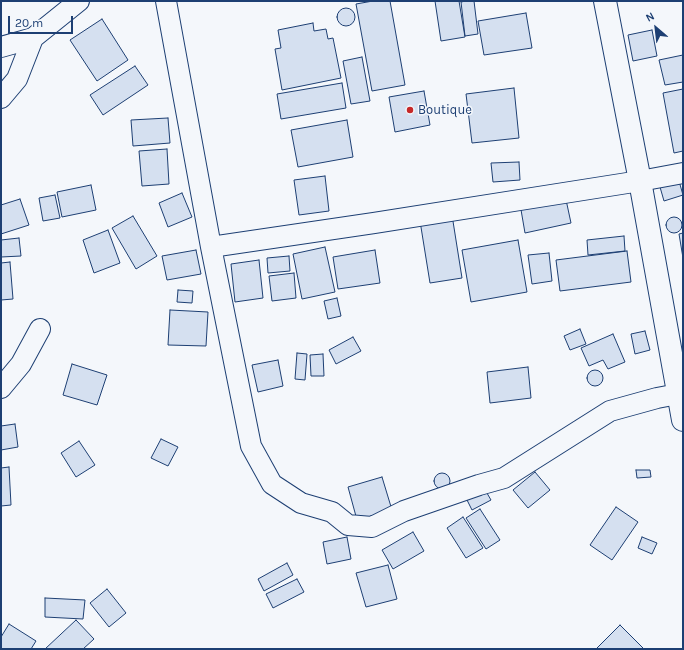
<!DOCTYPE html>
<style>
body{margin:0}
#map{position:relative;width:684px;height:650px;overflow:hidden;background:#f4f7fb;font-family:Karla,sans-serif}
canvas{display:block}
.frame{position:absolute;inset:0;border:2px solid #1d3f73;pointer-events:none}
.north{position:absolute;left:636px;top:8px;width:40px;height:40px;-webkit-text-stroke:3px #f4f7fb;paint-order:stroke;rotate:332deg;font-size:11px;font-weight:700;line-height:16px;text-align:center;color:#1d3f73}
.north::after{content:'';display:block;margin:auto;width:14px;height:18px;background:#1d3f73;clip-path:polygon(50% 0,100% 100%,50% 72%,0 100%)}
.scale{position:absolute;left:8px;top:16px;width:65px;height:18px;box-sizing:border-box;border:2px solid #1d3f73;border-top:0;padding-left:5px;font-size:12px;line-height:14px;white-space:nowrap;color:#1d3f73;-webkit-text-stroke:3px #f4f7fb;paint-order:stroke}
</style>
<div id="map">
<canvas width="684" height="650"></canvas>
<div class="frame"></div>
<div class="north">N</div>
<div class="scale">20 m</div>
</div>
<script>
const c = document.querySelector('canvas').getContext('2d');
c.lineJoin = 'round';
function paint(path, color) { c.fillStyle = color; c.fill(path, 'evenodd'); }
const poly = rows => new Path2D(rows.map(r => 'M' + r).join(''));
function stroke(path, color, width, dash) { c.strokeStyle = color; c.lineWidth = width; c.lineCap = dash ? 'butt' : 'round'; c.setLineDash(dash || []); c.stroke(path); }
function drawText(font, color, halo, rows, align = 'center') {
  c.font = font + ' Karla,sans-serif'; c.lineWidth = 3; c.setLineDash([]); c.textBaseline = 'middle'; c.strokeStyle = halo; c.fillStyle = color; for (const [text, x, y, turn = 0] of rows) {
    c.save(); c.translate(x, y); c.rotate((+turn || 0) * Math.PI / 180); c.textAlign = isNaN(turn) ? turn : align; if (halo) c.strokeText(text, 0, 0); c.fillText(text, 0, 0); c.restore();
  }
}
const building = poly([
 [373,1,390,1,405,85,372,91,356,4,373,1],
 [435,1,459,1,465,37,441,41,435,1],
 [466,1,474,1,478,34,465,36,461,2,466,1],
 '337 17a9 9 0 1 1 18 0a9 9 0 1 1-18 0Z',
 [526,13,532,48,484,55,478,21,526,13],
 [102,19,128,60,97,81,70,40,102,19],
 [313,23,314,31,326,29,328,39,333,38,341,78,282,90,275,49,281,48,278,30,313,23],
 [652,30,657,56,633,61,628,35,652,30],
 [683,55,683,82,665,85,659,60,683,55],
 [362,57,370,101,351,104,343,61,362,57],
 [135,66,148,85,103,115,90,95,135,66],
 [342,83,346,108,281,119,277,94,342,83],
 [514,88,519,138,472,143,466,94,514,88],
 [683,89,683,151,674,153,663,93,683,89],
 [424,91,430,125,395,132,389,97,424,91],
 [168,118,170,143,133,146,131,120,168,118],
 [347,120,353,157,298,167,291,130,347,120],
 [167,149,169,184,142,186,139,151,167,149],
 [519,162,520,180,493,182,491,163,519,162],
 [325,176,329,211,299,215,294,180,325,176],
 [679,181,683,195,664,201,660,187,679,181],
 [91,185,96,210,62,217,57,192,91,185],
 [182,193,192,217,168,227,159,203,182,193],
 [55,195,60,218,43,221,39,198,55,195],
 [565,195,571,223,525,233,520,204,565,195],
 [20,199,29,225,1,234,1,205,20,199],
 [452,215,462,278,430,283,420,221,452,215],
 [133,216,157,256,136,269,112,228,133,216],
 '666 225a8 8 0 1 1 16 0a8 8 0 1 1-16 0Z',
 [108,230,120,263,94,273,83,240,108,230],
 [683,233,683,258,679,234,683,233],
 [624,236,625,251,588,255,587,240,624,236],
 [19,238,21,256,1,257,1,240,19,238],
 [518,240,527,292,471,302,462,250,518,240],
 [325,247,335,292,302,299,293,254,325,247],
 [196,250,201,274,167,280,162,256,196,250],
 [375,250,380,283,338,289,333,257,375,250],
 [627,251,631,282,560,291,556,260,627,251],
 [549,253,552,281,532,284,528,255,549,253],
 [289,256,290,271,268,273,267,258,289,256],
 [259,260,263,298,235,302,231,264,259,260],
 [10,262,13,299,1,300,1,263,10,262],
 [294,273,296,298,272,301,269,276,294,273],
 [178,290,193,291,192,303,177,302,178,290],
 [337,298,341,316,328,319,324,301,337,298],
 [170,310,208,312,206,346,168,345,170,310],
 [580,329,586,344,570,350,564,336,580,329],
 [645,331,650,350,635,354,631,334,645,331],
 [613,334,625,362,608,369,603,360,589,366,581,348,613,334],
 [353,337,361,351,336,364,329,350,353,337],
 [297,353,307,354,305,380,295,379,297,353],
 [323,354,324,376,311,376,310,355,323,354],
 [278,360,283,386,258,392,252,365,278,360],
 [72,364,107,375,97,405,63,395,72,364],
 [528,367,531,398,490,403,487,372,528,367],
 '587 378a8 8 0 1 1 16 0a8 8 0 1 1-16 0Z',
 [15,424,18,447,1,450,1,426,15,424],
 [161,439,178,447,168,466,151,458,161,439],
 [79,441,95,465,76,477,61,453,79,441],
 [9,467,11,505,1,506,1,468,9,467],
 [636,470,650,470,651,477,637,478,636,470],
 [535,472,550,490,528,508,513,490,535,472],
 '434 481a8 8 0 1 1 16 0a8 8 0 1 1-16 0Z',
 [382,477,392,510,357,520,348,487,382,477],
 [484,488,491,500,472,510,466,498,484,488],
 [616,507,638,522,612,560,590,545,616,507],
 [480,509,500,540,486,549,466,518,480,509],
 [463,517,483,548,466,558,447,528,463,517],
 [413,532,424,551,393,569,382,550,413,532],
 [347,537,351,559,327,564,323,542,347,537],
 [642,537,657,543,652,554,638,548,642,537],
 [287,563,293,575,264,591,258,579,287,563],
 [388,565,397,599,366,607,356,573,388,565],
 [297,579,304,592,273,608,266,594,297,579],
 [107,589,126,613,109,627,90,603,107,589],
 [45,598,85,600,83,619,45,617,45,598],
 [76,620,94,639,83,649,45,649,76,620],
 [9,624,36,641,31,649,1,649,1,637,9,624],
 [620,625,644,649,596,649,620,625]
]);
paint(building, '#d5e0f0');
stroke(building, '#1d3f73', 1);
const minor = poly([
 [166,1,211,247,251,446,272,484,301,503,332,512,348,525,372,527,404,511,479,485,504,478,610,411,657,398,678,394],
 [1,47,33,38,79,1],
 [1,98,17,79,33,38],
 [211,247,374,223,640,181,683,173],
 [1,388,21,364,40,329]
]);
const tertiary = poly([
 [605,1,640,181,683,420]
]);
stroke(minor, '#1d3f73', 22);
stroke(tertiary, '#1d3f73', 24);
stroke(minor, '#f4f7fb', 20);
stroke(tertiary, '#f4f7fb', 22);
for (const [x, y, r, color] of [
 [410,110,4,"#c62828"]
]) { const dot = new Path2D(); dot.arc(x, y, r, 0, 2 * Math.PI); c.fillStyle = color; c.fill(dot); stroke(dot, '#f4f7fb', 1.5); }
drawText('13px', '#1d3f73', '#f4f7fb', [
 ["Boutique",418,110]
], 'left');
</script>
